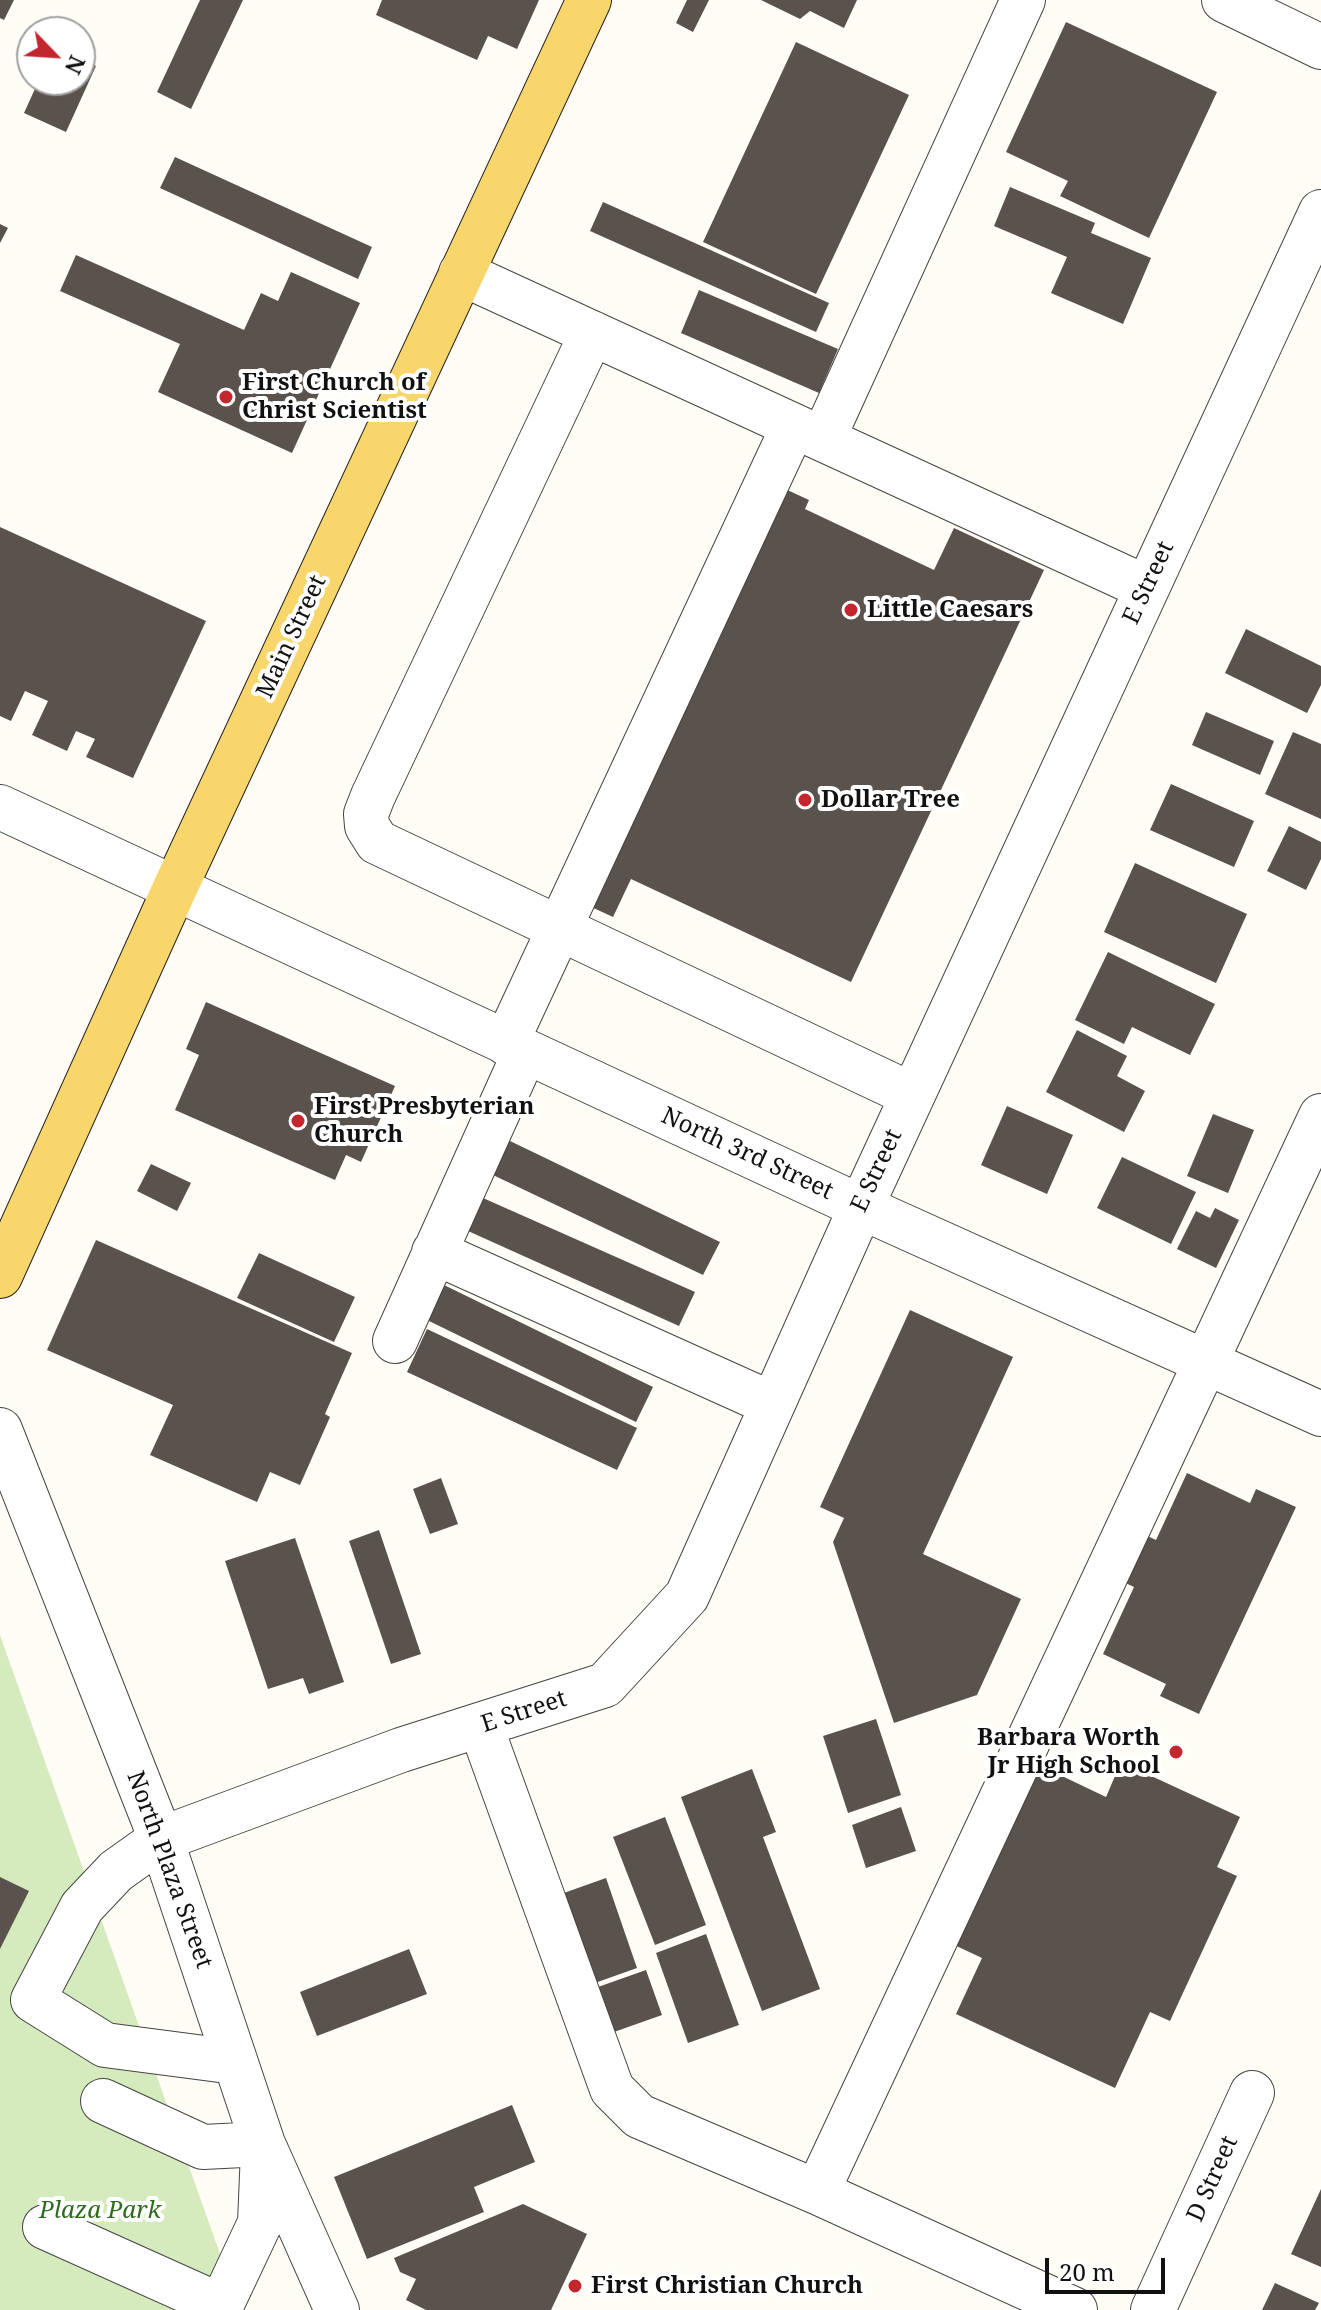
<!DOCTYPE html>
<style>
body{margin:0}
#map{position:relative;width:1321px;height:2310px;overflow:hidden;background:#fffdf5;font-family:"Noto Serif",serif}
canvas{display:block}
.north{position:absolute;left:16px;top:16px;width:80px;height:80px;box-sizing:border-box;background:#fff;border:2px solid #a0a0a0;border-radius:50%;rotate:115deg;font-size:22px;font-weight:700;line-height:32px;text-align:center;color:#111}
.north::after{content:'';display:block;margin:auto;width:28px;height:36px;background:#c4262e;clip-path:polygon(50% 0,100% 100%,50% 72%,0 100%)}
.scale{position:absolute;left:1045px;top:2258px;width:120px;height:36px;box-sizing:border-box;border:4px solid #111;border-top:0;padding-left:10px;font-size:24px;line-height:28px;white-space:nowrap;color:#111;-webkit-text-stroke:6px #fff;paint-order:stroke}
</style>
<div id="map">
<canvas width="1321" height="2310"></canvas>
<div class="north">N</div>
<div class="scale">20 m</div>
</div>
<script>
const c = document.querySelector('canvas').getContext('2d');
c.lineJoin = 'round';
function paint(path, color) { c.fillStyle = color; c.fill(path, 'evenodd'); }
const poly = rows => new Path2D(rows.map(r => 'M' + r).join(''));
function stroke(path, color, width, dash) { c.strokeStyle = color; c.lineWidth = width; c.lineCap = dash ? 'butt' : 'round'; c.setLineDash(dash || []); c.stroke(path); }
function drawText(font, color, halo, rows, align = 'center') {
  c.font = font + ' "Noto Serif",serif'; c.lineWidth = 8; c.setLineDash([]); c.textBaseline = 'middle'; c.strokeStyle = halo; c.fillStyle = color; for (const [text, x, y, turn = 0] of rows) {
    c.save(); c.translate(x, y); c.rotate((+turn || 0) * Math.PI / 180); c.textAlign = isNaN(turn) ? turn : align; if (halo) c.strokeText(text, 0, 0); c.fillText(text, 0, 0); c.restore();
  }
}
paint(poly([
 [0,1635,240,2310,0,2310]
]), '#d5ebbd');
paint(poly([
 [0,0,14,0,4,20,0,18],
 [200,0,243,0,191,109,157,92],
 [382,0,539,0,517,49,488,36,477,60,376,15],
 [687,0,709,0,693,32,676,23],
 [761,0,857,0,844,28,810,11,800,19],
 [1066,22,1217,92,1149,238,1060,196,1068,181,1006,152],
 [796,42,909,95,816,294,703,242],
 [80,58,96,66,66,132,24,113,39,80,80,80],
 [175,157,372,247,358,279,160,188],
 [1010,187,1095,223,1091,233,1151,258,1123,324,1051,293,1067,257,994,226],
 [603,202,829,303,816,332,590,231],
 [0,224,8,228,0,243],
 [76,255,244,330,261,293,278,301,291,272,360,303,292,453,158,392,180,344,60,291],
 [699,290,838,349,819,393,681,333],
 [783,488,809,500,805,509,934,570,954,528,1044,570,851,982,631,879,613,917,587,905],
 [0,527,206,621,133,778,86,757,95,739,76,731,67,751,32,735,48,701,25,691,11,721,0,716],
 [1246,629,1321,666,1321,685,1307,713,1225,673],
 [1206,712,1274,741,1260,775,1192,745],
 [1293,732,1321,744,1321,819,1265,794],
 [1171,784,1254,821,1234,867,1150,830],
 [1289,826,1321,842,1321,859,1306,890,1267,871],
 [1135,863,1247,914,1216,983,1104,932],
 [1108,952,1215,1004,1190,1055,1132,1027,1124,1044,1075,1020],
 [206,1002,395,1086,361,1162,346,1155,335,1180,175,1110,199,1055,186,1049],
 [1077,1030,1127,1056,1117,1076,1145,1091,1124,1132,1046,1092],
 [1007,1106,1073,1135,1047,1194,981,1165],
 [1213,1114,1254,1130,1228,1193,1187,1176],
 [510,1141,720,1242,703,1275,493,1175],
 [1122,1157,1196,1192,1171,1244,1097,1208],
 [151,1164,191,1183,177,1211,137,1191],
 [483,1198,695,1292,679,1326,468,1231],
 [1215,1208,1239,1220,1216,1268,1177,1249,1196,1211,1210,1218],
 [96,1240,352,1353,325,1414,330,1417,300,1485,270,1472,257,1502,150,1455,173,1405,47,1350],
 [259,1253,355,1297,334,1342,237,1298],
 [444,1285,653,1387,636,1422,427,1320],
 [910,1310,1013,1357,923,1554,1021,1599,977,1695,894,1723,833,1542,844,1518,820,1507],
 [427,1329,637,1428,617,1470,407,1372],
 [1187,1473,1250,1503,1256,1489,1296,1507,1199,1714,1160,1696,1166,1684,1103,1654,1134,1587,1119,1580,1141,1533,1156,1540],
 [441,1478,458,1524,430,1534,413,1489],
 [379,1530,421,1654,391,1664,349,1541],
 [295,1538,344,1682,309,1694,303,1678,268,1689,225,1561],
 [876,1719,901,1795,848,1813,823,1736],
 [1018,1755,1106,1797,1121,1762,1240,1817,1217,1867,1237,1876,1170,2021,1150,2012,1115,2088,956,2014,982,1958,933,1935],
 [752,1769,776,1832,763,1837,820,1989,762,2011,681,1797],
 [901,1807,916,1851,866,1868,852,1825],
 [665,1817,706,1925,655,1945,613,1837],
 [0,1877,29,1891,0,1949],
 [606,1878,637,1968,592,1984,561,1894],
 [706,1934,739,2025,688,2043,656,1953],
 [409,1949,427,1994,317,2036,300,1992],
 [646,1970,662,2015,614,2032,598,1987],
 [512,2105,535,2162,474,2187,484,2212,367,2259,334,2177],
 [1321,2189,1321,2267,1291,2254],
 [523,2204,587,2234,551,2310,426,2310,406,2300,416,2279,400,2272,394,2258],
 [1275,2283,1319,2303,1315,2310,1262,2310]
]), '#5a524d');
const minor = poly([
 [1224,0,1321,47],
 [461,273,1147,588],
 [592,333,373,796,366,814,367,826,377,842,912,1095],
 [823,439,1023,0],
 [0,807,861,1207,1321,1414],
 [506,1043,793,427],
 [434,1252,772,1404],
 [395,1341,525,1052],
 [0,1430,161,1839,263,2144,337,2310],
 [481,1727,612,2089,639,2116,817,2192],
 [235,2062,105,2045,33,2000,82,1907,116,1871,161,1839,401,1750,605,1685,687,1596,861,1207,1321,212],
 [103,2101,203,2147,263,2144],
 [45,2227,221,2306],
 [219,2310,260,2223,263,2151],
 [1075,2310,817,2192,1321,1116],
 [1153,2310,1252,2093]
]);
const major = poly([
 [0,1276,175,888,589,0]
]);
stroke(minor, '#444', 46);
stroke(major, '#222', 46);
stroke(minor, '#fff', 44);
stroke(major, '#f9d66b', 44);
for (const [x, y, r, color] of [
 [226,397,8,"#c4262e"],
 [851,610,8,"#c4262e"],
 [805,800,8,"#c4262e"],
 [298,1121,8,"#c4262e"],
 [1176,1752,8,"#c4262e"],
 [575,2286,8,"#c4262e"]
]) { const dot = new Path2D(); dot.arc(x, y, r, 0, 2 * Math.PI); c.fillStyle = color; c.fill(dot); stroke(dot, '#fff', 3); }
drawText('bold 24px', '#111', '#fff', [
 ["First Church of",242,383],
 ["Christ Scientist",242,411],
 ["Little Caesars",867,610],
 ["Dollar Tree",821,800],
 ["First Presbyterian",314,1107],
 ["Church",314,1135],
 ["Barbara Worth",1160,1738,"right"],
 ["Jr High School",1160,1766,"right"],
 ["First Christian Church",591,2286]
], 'left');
drawText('24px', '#111', '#fff', [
 ["E Street",1149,583,-65],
 ["Main Street",292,637,-65],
 ["North 3rd Street",747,1154,25],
 ["E Street",877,1171,-65],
 ["E Street",524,1712,-18],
 ["North Plaza Street",169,1870,70],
 ["D Street",1213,2179,-66]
]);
drawText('italic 24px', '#2f6b1f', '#fff', [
 ["Plaza Park",100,2211]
]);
</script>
